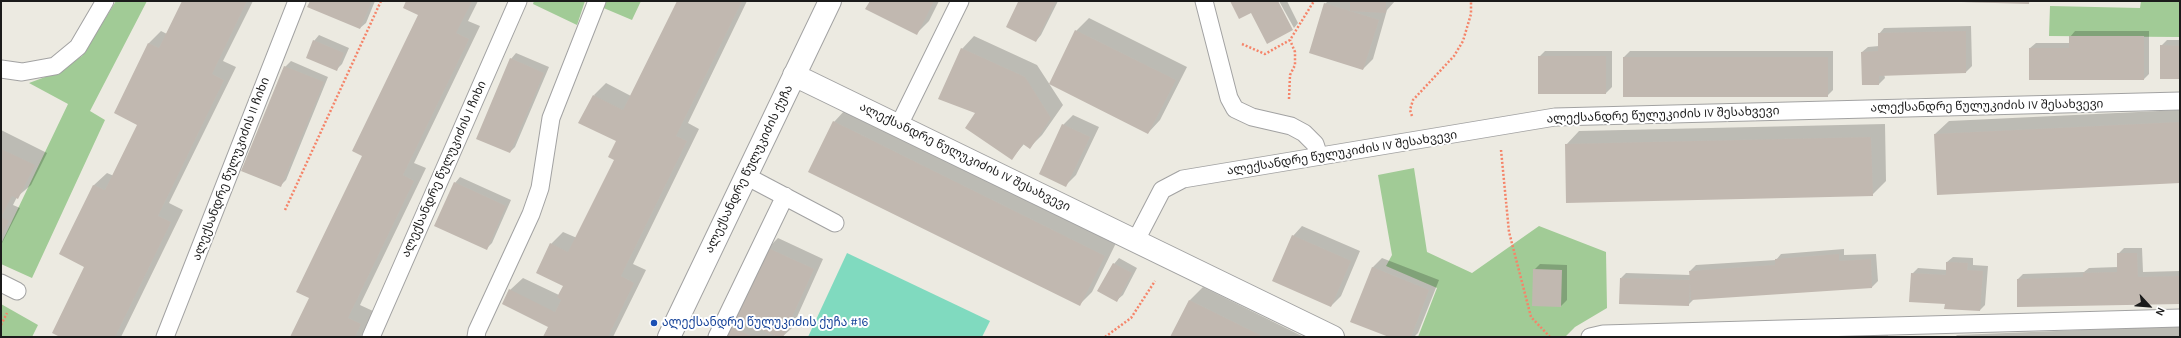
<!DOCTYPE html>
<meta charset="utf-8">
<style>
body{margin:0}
#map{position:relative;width:2181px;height:338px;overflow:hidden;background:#eceae1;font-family:Karla,sans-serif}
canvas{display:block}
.frame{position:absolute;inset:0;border:2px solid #1b1b1b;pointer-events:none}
.north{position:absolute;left:2129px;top:286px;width:40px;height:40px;-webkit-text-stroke:3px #fff;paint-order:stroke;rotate:116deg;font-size:11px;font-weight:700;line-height:16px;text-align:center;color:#1b1b1b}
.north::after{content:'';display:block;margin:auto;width:14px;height:18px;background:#1b1b1b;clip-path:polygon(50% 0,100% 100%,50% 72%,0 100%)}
</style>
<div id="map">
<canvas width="2181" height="338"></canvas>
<div class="frame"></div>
<div class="north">N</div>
</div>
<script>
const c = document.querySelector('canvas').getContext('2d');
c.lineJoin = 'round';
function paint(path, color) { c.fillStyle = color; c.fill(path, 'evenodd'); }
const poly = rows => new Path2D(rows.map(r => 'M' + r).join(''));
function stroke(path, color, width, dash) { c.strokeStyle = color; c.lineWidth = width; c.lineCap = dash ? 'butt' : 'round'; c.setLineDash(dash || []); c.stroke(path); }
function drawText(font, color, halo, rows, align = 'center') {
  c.font = font + ' Karla,"Noto Sans Georgian",sans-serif'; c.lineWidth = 4; c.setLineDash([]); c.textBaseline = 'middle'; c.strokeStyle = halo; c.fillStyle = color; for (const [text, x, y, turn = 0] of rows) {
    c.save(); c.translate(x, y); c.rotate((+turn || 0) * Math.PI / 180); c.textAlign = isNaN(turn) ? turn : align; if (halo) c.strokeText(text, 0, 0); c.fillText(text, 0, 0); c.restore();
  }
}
paint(poly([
 [116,1,147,1,90,111,105,120,32,278,1,264,1,244,68,104,29,83,56,73,82,56],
 [534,1,585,1,577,25,533,4],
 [587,1,641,1,632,20],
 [2141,1,2180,1,2180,37,2049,36,2050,6,2140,8],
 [1414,168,1427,252,1472,273,1539,226,1606,252,1607,308,1575,327,1565,337,1418,337,1437,288,1386,266,1392,255,1378,175],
 [1,304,38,325,32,337,1,337]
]), '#a1cb96');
paint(poly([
 [847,253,990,321,982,337,808,337]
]), '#80dabf');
paint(poly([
 [183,1,253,1,223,61,236,67,169,203,183,210,121,337,62,337,86,266,61,254,94,185,107,173,114,176,139,124,149,43,161,31,167,34],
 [311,1,375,1,366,23,360,28],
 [408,1,478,1,468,21,480,26,414,163,426,168,360,305,373,311,361,337,291,337,310,298,363,155,419,14],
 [678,1,747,1,688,123,699,129,633,264,646,270,613,337,543,337,549,326,510,290,523,278,559,295,564,286,551,244,563,232,577,238,615,159,617,141,594,95,606,83,631,96],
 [871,1,939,1,929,21,917,33],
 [1018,1,1058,1,1041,35,1036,41],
 [1279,1,1287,1,1298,23,1294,28],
 [1328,1,1395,1,1387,10,1373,59,1363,69,1325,4],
 [1895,1,2030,1,2029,3],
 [1089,18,1187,67,1160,120,1148,133,1076,31],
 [1971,26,1972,66,1966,72,1884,74,1885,78,1879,84,1862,52,1868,47,1879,46,1879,34,1884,28],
 [2075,31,2149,31,2149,74,2144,79,2030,48,2036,43,2070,43,2070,37],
 [319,35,349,48,342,64,337,69,314,41],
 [974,36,1037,65,1063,105,1042,135,1030,147,1024,144,1012,158,977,112,962,49],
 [2167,40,2180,40,2180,78,2161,46],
 [1545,51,1612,51,1612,87,1606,93,1539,57],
 [1630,51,1833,51,1833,90,1827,96,1624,57],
 [516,53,549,67,515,147,510,152,511,59],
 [291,61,328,77,286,180,280,186,285,67],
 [846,109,1116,243,1092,292,1079,305,834,122],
 [2180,110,2180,182,1935,134,1949,121],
 [1073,115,1099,127,1076,175,1066,185,1063,125],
 [1885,124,1886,181,1872,195,1566,145,1579,131],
 [1,130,47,153,31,185,17,197,13,205,20,208,1,245],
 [460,177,511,200,492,243,486,249,455,183],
 [1302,226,1360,251,1341,296,1331,306,1293,236],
 [778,238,823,259,792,328,782,337,775,335,773,337,725,337,730,327,738,318,768,248],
 [2124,248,2142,248,2143,272,2180,271,2180,303,2018,279,2023,274,2084,272,2089,268,2118,267,2118,254],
 [1844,249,1844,255,1876,254,1878,281,1872,287,1694,299,1688,305,1621,278,1626,273,1690,275,1690,271,1696,265,1776,260,1781,254],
 [1953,257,1973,258,1973,265,1988,266,1985,305,1980,310,1912,274,1918,268,1947,270,1947,262],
 [1119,258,1137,268,1123,295,1117,300,1114,264],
 [1382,258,1439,280,1418,333,1414,337,1392,337,1372,268],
 [1540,264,1567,265,1567,300,1561,306,1533,305,1534,270],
 [1203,287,1304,337,1171,337,1190,300],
 [2180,326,2180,337,1955,337,1957,335],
 [1888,335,1888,337,1830,337]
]), '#0003');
paint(poly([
 [182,1,247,1,212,74,224,80,158,216,171,222,115,337,60,337,52,333,84,267,59,254,93,185,105,190,137,125,114,113,148,43,159,48],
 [310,1,372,1,360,29,307,7],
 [406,1,472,1,456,33,469,39,403,175,414,181,348,318,361,324,355,337,290,337,309,298,296,292,362,156,352,151,418,15,403,8],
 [677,1,742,1,676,136,687,141,621,276,634,283,608,337,543,337,548,327,502,304,509,289,555,312,561,300,557,297,563,286,536,273,550,243,568,252,614,160,608,157,616,141,578,123,593,95,623,110],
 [870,1,934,1,917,35,865,9],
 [1016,1,1056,1,1036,42,1006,27,1018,2],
 [1230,1,1278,1,1293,30,1267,44,1251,13,1239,19],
 [1350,1,1386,1,1386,13,1350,11],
 [1619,1,1653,1,1653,2,1619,2],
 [1927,1,2029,1,2029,4],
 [1324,3,1379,20,1363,70,1309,53],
 [1075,30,1176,80,1148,134,1049,84],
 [1966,31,1966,73,1879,76,1879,85,1862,85,1861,52,1878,51,1878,33],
 [2069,36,2144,36,2144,80,2029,80,2029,48,2069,48],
 [313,40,344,53,337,71,306,58],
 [2160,45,2180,46,2180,79,2160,79],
 [961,48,1025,77,1051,118,1030,149,1023,144,1012,160,965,128,975,113,938,99],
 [1538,56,1606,56,1606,94,1538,94],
 [1623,57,1828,57,1828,97,1623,97],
 [510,58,544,73,510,153,476,139],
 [284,66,324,82,281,187,241,171],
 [833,121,1105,256,1080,306,808,172],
 [2180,122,2180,183,1937,195,1934,134],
 [1062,124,1090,137,1066,187,1039,174],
 [1871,137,1873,196,1566,203,1565,144],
 [1,149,35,165,18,199,12,196,1,217,9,221,1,237],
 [454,182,506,206,487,250,434,226],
 [1292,235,1351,261,1331,307,1272,281],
 [768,248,814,269,783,337,777,337,736,318],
 [2117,253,2137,253,2138,277,2180,276,2180,304,2017,307,2017,279,2083,277,2083,273,2117,272],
 [1839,254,1839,261,1871,259,1872,288,1691,300,1690,282,1689,306,1619,304,1620,278,1690,280,1689,271,1775,265,1775,259],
 [1946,262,1968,263,1967,270,1983,271,1980,311,1944,309,1945,304,1909,302,1911,273,1946,275],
 [1113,263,1132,273,1117,302,1097,291],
 [1372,267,1429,290,1411,337,1389,337,1350,322],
 [1533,269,1562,270,1561,307,1532,306],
 [1189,300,1264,337,1170,337],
 [729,326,753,337,724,337]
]), '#c1b8b0');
const service = poly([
 [1204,1,1229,98,1235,109,1252,117,1291,126,1304,133,1315,144,1319,156],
 [1,69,22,72,55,66,78,47,105,1],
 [899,125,960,1],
 [746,176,835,223],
 [1136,240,1162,190,1183,179,1555,117,2180,101],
 [1,283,17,291],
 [165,337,297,1],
 [371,337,518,1],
 [476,337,477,331,531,214,540,188,551,118,597,1],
 [717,337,785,196],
 [1590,337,1603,334,2180,318]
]);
const minor = poly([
 [794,75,1333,337],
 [669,337,830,1]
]);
stroke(service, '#a2a2a2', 19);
stroke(minor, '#a2a2a2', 24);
stroke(poly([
 [1242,44,1265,54,1290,40,1314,1],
 [1289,99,1290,75,1295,65,1295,52,1290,40],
 [1412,116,1410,110,1413,100,1454,56,1463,41,1471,14,1471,1],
 [1501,150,1509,232,1531,317,1550,337],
 [285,210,381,1],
 [1,325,7,313],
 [1105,337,1131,318,1155,281]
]), '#f58469', 2.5, [2, 2]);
stroke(service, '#fff', 17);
stroke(minor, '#fff', 22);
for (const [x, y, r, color] of [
 [654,323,4,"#1a4fb4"]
]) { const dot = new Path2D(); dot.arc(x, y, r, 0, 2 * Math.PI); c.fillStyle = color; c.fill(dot); stroke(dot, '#fff', 1.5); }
drawText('12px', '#1b1b1b', '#fff', [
 ["ალექსანდრე წულუკიძის IV შესახვევი",1987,106,-1],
 ["ალექსანდრე წულუკიძის IV შესახვევი",1663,115,-2],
 ["ალექსანდრე წულუკიძის IV შესახვევი",1342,153,-9],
 ["ალექსანდრე წულუკიძის IV შესახვევი",965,157,26],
 ["ალექსანდრე წულუკიძის II ჩიხი",231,169,-69],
 ["ალექსანდრე წულუკიძის I ჩიხი",444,169,-66],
 ["ალექსანდრე წულუკიძის ქუჩა",749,169,-64]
]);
drawText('12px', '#164399', '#fff', [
 ["ალექსანდრე წულუკიძის ქუჩა #16",662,323]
], 'left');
</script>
